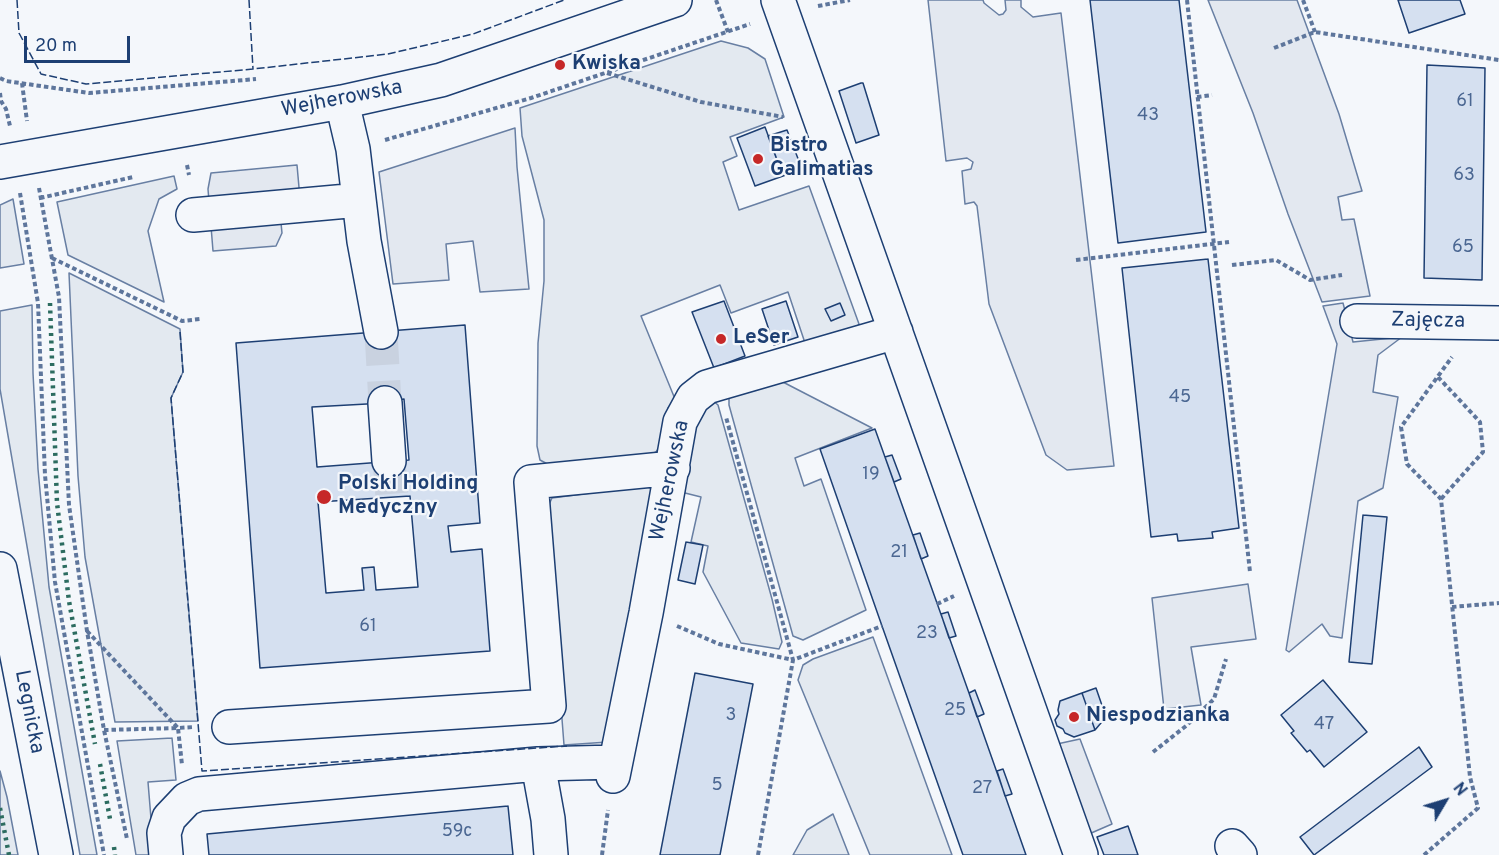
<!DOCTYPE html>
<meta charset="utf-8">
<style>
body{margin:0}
#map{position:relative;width:1499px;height:855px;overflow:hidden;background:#f4f7fb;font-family:Overpass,sans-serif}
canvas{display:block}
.north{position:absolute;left:1415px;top:771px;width:60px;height:60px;-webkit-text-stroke:4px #f4f7fb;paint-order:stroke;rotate:52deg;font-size:16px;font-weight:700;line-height:24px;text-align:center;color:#1d3f73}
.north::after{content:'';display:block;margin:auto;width:21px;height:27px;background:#1d3f73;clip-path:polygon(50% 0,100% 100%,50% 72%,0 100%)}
.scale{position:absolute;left:24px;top:36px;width:106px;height:27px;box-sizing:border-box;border:3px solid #1d3f73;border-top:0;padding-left:8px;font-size:18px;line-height:21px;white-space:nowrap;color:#1d3f73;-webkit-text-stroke:4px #f4f7fb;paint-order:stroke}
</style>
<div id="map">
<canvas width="1499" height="855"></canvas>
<div class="north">N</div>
<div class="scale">20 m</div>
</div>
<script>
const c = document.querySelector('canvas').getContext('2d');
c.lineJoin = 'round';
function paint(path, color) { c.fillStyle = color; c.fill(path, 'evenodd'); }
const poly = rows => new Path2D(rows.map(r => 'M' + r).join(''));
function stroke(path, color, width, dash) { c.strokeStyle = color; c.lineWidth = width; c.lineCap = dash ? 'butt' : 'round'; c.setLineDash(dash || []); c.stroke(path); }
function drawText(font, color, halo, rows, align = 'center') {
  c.font = font + ' Overpass,sans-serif'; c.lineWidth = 4.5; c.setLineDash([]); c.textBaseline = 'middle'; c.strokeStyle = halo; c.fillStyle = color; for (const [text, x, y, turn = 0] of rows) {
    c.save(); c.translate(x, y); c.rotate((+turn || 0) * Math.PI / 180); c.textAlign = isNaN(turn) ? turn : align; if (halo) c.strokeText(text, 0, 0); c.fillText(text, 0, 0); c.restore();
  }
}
const green = poly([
 [721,41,748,48,765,59,784,117,730,137,737,156,723,162,739,210,809,186,859,324,853,333,806,346,788,292,731,313,720,285,641,316,675,399,668,408,665,439,656,452,643,458,553,467,540,460,537,446,538,343,544,281,544,220,522,136,520,108,721,41],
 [174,176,177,189,159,199,148,231,164,302,68,255,57,202,174,176],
 [13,199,24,264,0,268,0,205,13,199],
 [69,273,180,329,183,372,171,398,198,721,115,722,85,557,78,476,69,273],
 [32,305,33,373,38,469,49,587,97,855,80,855,0,389,0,311,32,305],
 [779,380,872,428,795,458,804,486,821,479,866,610,803,640,793,636,729,405,729,396,779,380],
 [712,400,718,405,772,599,782,642,779,649,741,643,703,572,708,546,691,542,701,497,681,492,697,413,712,400],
 [645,486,655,490,608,742,564,745,546,511,552,498,645,486],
 [873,637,952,855,870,855,798,680,803,665,813,659,873,637],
 [172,738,176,780,148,782,154,855,136,855,117,741,172,738],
 [0,771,7,797,18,855,0,855,0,771],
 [833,814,849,855,793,855,807,830,833,814]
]);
paint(green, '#e3e9f0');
stroke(green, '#687fa3', 1.5);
const parking = poly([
 [928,0,983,0,984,3,999,15,1003,14,1006,10,1005,0,1021,0,1021,7,1033,17,1061,13,1114,466,1067,470,1046,455,989,304,977,206,974,202,965,204,962,171,971,169,973,162,967,158,946,161,928,0],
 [1208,0,1297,0,1339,114,1362,191,1338,197,1342,220,1354,219,1370,296,1322,302,1288,214,1253,113,1208,0],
 [515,128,517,167,529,289,480,292,473,241,446,244,449,280,393,284,379,172,515,128],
 [297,165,302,221,281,223,282,233,276,246,213,251,208,189,211,173,297,165],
 [1343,303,1353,342,1402,337,1378,355,1373,392,1398,397,1383,488,1358,501,1342,638,1330,636,1322,624,1289,652,1286,650,1337,344,1323,306,1343,303],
 [1248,584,1256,639,1191,647,1201,705,1164,709,1152,598,1248,584],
 [1080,739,1112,824,1089,834,1057,744,1080,739]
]);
paint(parking, '#e3e8f0');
stroke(parking, '#687fa3', 1.5);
const building = poly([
 [1090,0,1179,0,1206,232,1118,243,1090,0],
 [1398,0,1460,0,1465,14,1409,33,1398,0],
 [1427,65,1485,68,1482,280,1424,278,1427,65],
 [861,83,863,83,879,135,856,143,839,91,861,83],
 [765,127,783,176,755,186,737,138,765,127],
 [787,130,802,169,783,176,768,136,787,130],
 [1208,259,1239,528,1212,532,1213,538,1178,541,1177,534,1151,537,1122,268,1208,259],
 [724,301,745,356,714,368,692,312,724,301],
 [786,301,798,337,774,345,762,309,786,301],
 [840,303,845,315,831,321,825,309,840,303],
 [465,325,480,523,448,526,451,552,482,549,490,651,260,668,236,343,465,325],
 [404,399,409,460,317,467,312,407,385,403,404,399],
 [410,496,418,587,376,590,374,567,362,568,364,590,326,593,318,502,410,496],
 [875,429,969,693,1026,855,963,855,882,626,820,449,875,429],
 [892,455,901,479,894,482,885,457,892,455],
 [1363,515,1387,517,1372,664,1349,662,1363,515],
 [920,533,928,556,921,559,913,535,920,533],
 [686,542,703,545,695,584,678,580,686,542],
 [948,612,956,636,949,638,941,614,948,612],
 [695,673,753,684,720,855,660,855,695,673],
 [1323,680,1367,732,1324,767,1310,750,1307,752,1291,733,1294,731,1281,715,1323,680],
 [1096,688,1106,717,1095,730,1082,693,1096,688],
 [975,690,984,714,977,717,969,693,975,690],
 [1082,693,1095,730,1074,737,1065,733,1063,729,1057,726,1055,720,1059,714,1058,710,1060,701,1082,693],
 [1419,747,1432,767,1314,855,1300,837,1419,747],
 [1003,769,1012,794,1005,796,997,771,1003,769],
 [508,806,513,855,209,855,207,834,508,806],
 [1128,826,1138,855,1104,855,1097,837,1128,826]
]);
paint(building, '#d5e0f0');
stroke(building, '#1d3f73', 1.5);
stroke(poly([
 [381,332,385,403],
 [389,461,392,497]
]), '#c9d2e0', 33, [33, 16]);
const minor = poly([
 [778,0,1081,855],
 [342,102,353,149,364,241,381,332],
 [0,162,342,102,441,80,675,0],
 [193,215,359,200],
 [1357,321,1499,323],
 [385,403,389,461],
 [229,727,549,706,531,482,673,468],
 [538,764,548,819,551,855],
 [613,776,646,613,680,422,693,398,707,387,717,384,896,332],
 [1232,846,1240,855],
 [166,855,164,833,169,818,187,799,199,794,538,764,615,762]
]);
const major = poly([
 [0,569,56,855]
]);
stroke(minor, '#1d3f73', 36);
stroke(major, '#1d3f73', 36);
stroke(poly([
 [716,0,728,32],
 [1187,0,1250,572],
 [1303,0,1315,32],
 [818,6,850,0],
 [1274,48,1315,32,1499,60],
 [607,73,701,102,783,117],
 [0,78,6,81,89,93,256,79],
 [22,83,27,121],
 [0,93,1,101,6,109,10,126],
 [1197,97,1212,95],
 [385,140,531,98,750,24],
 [187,165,189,175],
 [39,188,59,297,69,505,87,631,104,730,127,839],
 [20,193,38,303,45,475,55,582,104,855],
 [40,198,133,177],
 [52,258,182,321,200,319],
 [1076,260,1229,242],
 [1232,265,1276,260,1310,280,1342,275],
 [1438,377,1480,422,1483,452,1441,499],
 [937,604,954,596],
 [1452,607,1499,603],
 [677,626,719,644,793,660,726,417],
 [87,631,178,728,194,727],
 [104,730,178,728,182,765],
 [1153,752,1186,726,1214,699,1226,659],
 [602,855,608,810],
 [758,855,793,660,882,626],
 [1424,855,1478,808,1470,777,1441,499,1407,464,1401,427,1452,357]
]), '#5e769c', 4, [4.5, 3]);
stroke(minor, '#f4f7fb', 33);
stroke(major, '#f4f7fb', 33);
stroke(poly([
 [50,303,57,503,69,601,95,744],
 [100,764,110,819],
 [0,808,9,855],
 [114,847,115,855]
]), '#2c6c60', 4.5, [3, 4.5]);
stroke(poly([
 [17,0,19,33,41,74,86,84,253,69,388,54,473,34,564,0],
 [249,0,253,69],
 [180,332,183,372,171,398,202,771,567,746]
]), '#1d3f73', 1.5, [8, 3]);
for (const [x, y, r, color] of [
 [560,65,6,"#c62828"],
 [758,159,6,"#c62828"],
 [721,339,6,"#c62828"],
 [324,497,8,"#c62828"],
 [1074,717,6,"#c62828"]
]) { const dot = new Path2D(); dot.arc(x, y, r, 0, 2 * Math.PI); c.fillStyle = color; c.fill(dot); stroke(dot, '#f4f7fb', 2); }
drawText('18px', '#4b6792', null, [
 ["61",1465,102],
 ["43",1148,116],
 ["63",1464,176],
 ["65",1463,248],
 ["45",1180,398],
 ["19",871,475],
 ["21",899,553],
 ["61",368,627],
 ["23",927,634],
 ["25",955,711],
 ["3",731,716],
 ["47",1324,725],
 ["5",717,786],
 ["27",982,789],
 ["59c",457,832]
]);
drawText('bold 21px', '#1d3f73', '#f4f7fb', [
 ["Kwiska",572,65],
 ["Bistro",770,147],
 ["Galimatias",770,171],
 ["LeSer",733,339],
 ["Polski Holding",338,485],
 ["Medyczny",338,509],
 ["Niespodzianka",1086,717]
], 'left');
drawText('21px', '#1d3f73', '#f4f7fb', [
 ["Wejherowska",342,100,-11],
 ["Zajęcza",1428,322,1],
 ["Wejherowska",671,481,-78],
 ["Legnicka",28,712,79]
]);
</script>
